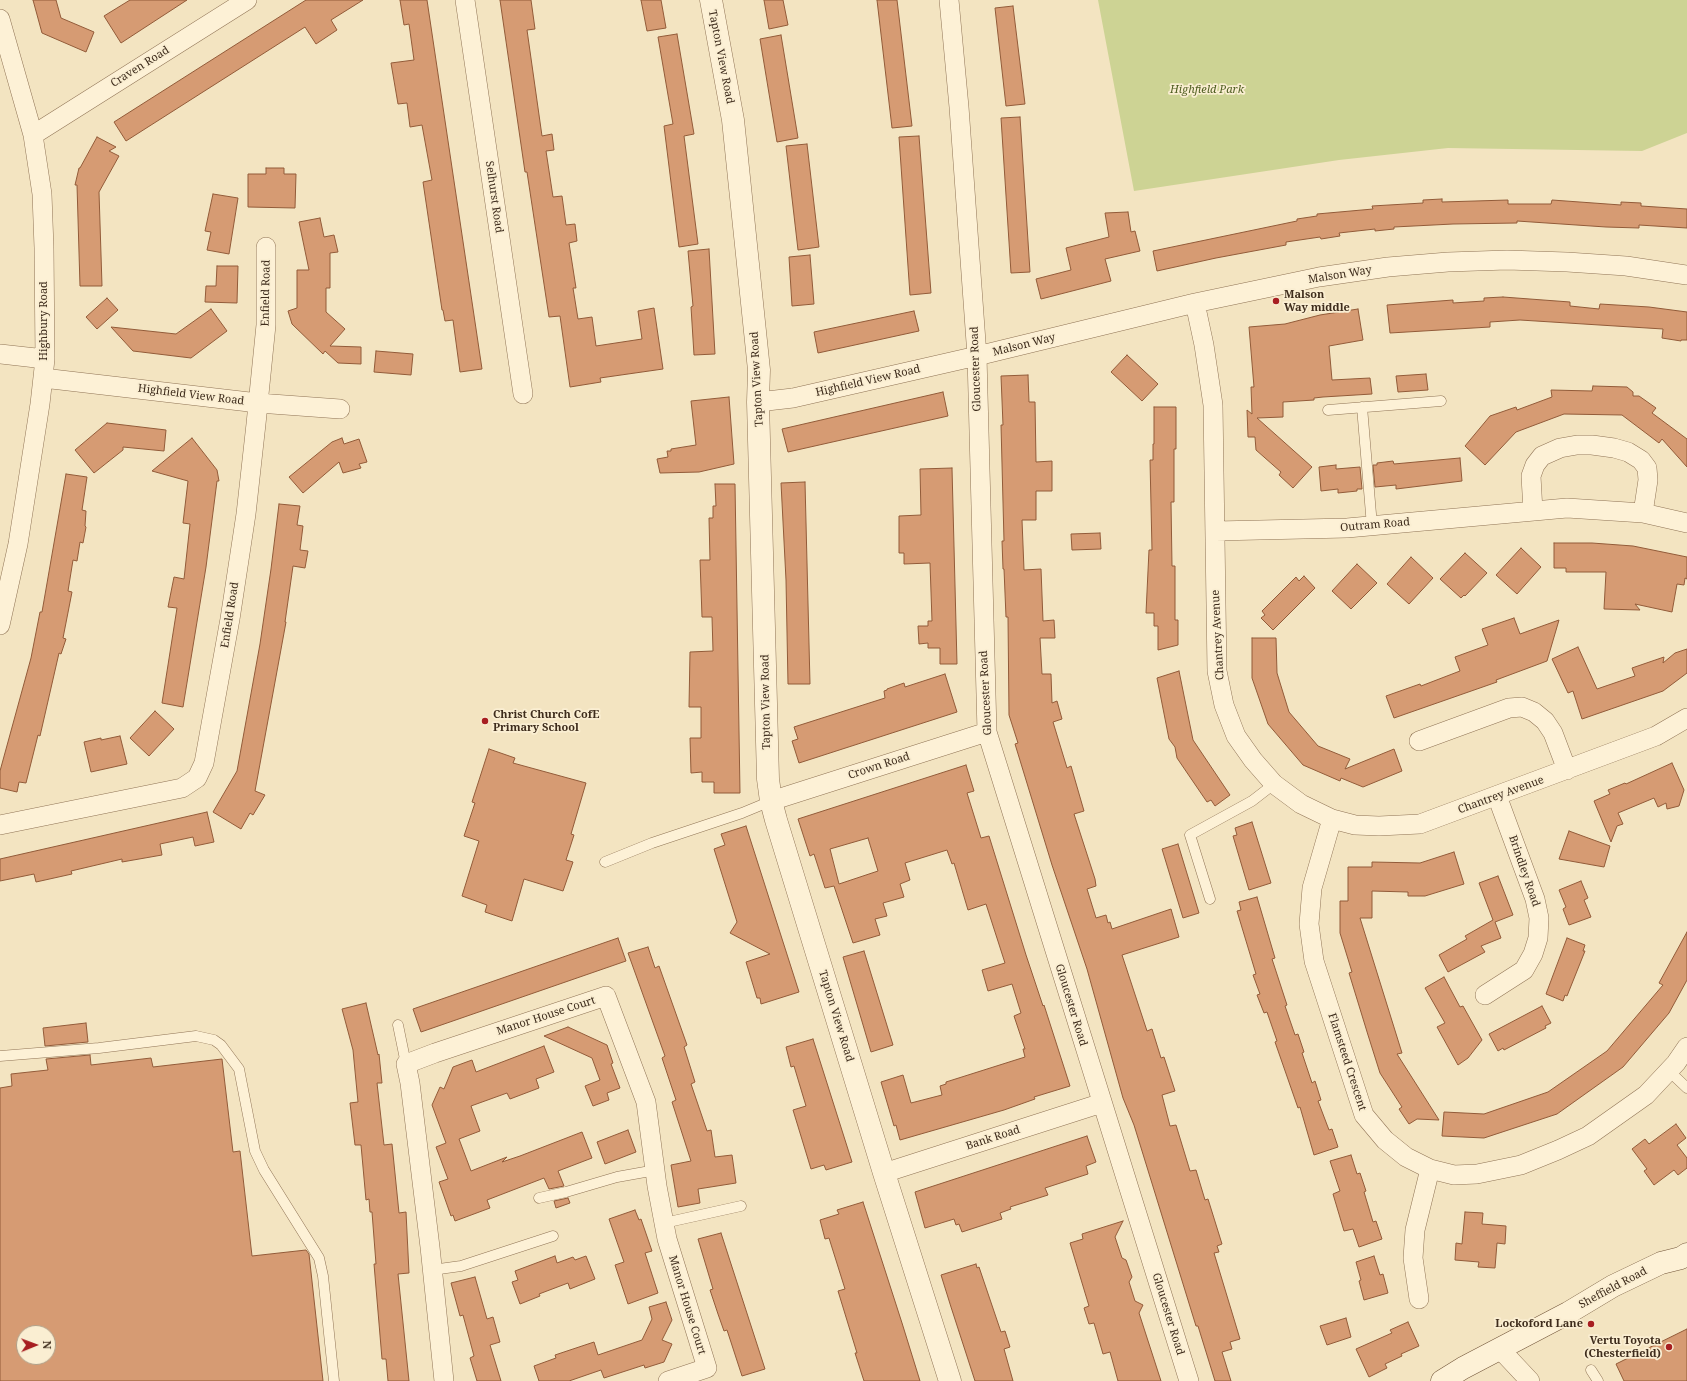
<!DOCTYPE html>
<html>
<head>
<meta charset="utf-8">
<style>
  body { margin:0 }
  #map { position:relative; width:1687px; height:1381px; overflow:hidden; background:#f3e4c1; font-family:"Noto Serif",serif }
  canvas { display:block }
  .north { position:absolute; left:16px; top:1325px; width:40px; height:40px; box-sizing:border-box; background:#faeed2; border:1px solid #afa089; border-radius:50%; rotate:89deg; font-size:11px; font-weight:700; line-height:16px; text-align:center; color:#3e2c1c }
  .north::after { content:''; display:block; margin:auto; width:14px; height:18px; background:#a71e21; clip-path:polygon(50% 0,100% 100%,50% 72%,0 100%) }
</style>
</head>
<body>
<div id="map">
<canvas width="1687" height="1381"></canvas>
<div class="north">N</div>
</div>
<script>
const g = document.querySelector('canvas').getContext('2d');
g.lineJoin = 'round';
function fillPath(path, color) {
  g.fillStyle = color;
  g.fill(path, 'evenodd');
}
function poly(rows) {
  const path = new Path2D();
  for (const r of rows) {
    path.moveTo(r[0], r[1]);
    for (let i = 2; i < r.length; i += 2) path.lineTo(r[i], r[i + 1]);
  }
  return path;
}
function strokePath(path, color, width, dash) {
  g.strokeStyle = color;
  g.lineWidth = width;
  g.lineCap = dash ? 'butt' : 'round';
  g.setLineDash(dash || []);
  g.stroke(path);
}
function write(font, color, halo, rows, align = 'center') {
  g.font = font + ' "Noto Serif",serif';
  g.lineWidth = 3.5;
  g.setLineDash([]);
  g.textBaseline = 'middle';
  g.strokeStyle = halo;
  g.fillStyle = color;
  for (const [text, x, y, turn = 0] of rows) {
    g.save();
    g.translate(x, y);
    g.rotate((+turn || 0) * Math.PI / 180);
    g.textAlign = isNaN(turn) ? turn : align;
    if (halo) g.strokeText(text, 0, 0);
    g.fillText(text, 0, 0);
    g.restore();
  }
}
const green = poly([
  [1098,0,1687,0,1687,133,1642,151,1448,148,1339,160,1134,191]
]);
const building = poly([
  [33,0,56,0,61,18,94,32,86,52,42,33,33,0],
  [130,0,187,0,121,43,104,16,130,0],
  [306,0,363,0,331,20,337,30,316,44,305,27,126,141,114,122,306,0],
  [400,0,427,0,482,369,460,372,453,320,445,321,443,310,442,310,423,182,432,180,422,125,410,127,407,103,398,104,391,63,414,60,409,24,404,25,400,0],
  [500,0,531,0,535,29,527,30,542,136,552,134,554,150,546,151,553,197,562,196,566,225,575,224,577,241,569,243,576,288,573,288,578,319,592,317,596,346,642,339,638,311,654,308,663,369,600,378,601,382,570,387,560,316,549,317,527,172,525,172,500,0],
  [641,0,661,0,666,28,647,31,641,0],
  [764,0,783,0,788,25,769,29,764,0],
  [877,0,897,0,912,126,892,128,877,0],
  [1013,6,1025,104,1006,106,995,8,1013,6],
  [677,34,694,134,684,136,698,244,679,247,664,126,673,124,658,37,677,34],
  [781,35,798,138,777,142,760,39,781,35],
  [1020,117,1030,272,1011,273,1001,118,1020,117],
  [919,136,931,293,910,295,899,137,919,136],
  [97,137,116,147,109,151,119,156,99,192,102,286,80,286,77,185,75,185,79,168,80,168,97,137],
  [807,144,819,247,798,250,786,146,807,144],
  [266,168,284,168,284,174,296,174,295,208,248,207,248,174,266,174,266,168],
  [213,194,238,198,229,254,207,250,211,232,205,231,213,194],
  [1442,199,1442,202,1508,200,1508,204,1551,204,1552,200,1621,205,1621,202,1641,203,1641,206,1687,209,1687,228,1639,225,1639,228,1606,227,1517,221,1517,223,1453,224,1394,227,1394,229,1375,231,1375,229,1339,233,1340,236,1321,239,1320,237,1286,242,1286,245,1216,258,1157,271,1153,251,1297,221,1297,219,1317,216,1317,214,1373,209,1372,206,1423,203,1423,200,1442,199],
  [1128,212,1131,232,1135,231,1140,251,1105,259,1111,281,1041,299,1036,279,1071,270,1066,248,1109,237,1105,213,1128,212],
  [320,218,324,237,334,235,338,252,330,253,330,288,326,288,326,312,345,329,330,346,361,347,361,364,338,363,325,351,323,354,292,324,288,311,297,308,297,270,309,270,299,222,320,218],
  [709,249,715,354,694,355,691,307,693,306,688,251,709,249],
  [810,255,814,304,792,306,789,257,810,255],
  [217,266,238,266,237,303,205,302,206,286,216,286,217,266],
  [1503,297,1570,302,1570,306,1599,309,1600,304,1649,307,1687,312,1687,340,1681,340,1681,341,1662,338,1663,329,1520,320,1490,322,1490,327,1390,333,1387,305,1453,300,1453,303,1484,301,1484,298,1503,297],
  [107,298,118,310,97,329,86,317,107,298],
  [211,309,227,331,191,358,133,351,111,327,176,334,211,309],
  [1358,309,1363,340,1329,346,1332,380,1370,378,1372,394,1323,397,1314,398,1314,400,1283,402,1283,417,1257,418,1312,467,1293,488,1279,475,1281,472,1256,450,1255,437,1248,437,1247,410,1252,414,1251,387,1254,387,1249,327,1285,324,1320,315,1358,309],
  [914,311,919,331,818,353,814,332,914,311],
  [376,351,413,354,411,375,374,372,376,351],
  [1127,355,1158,384,1142,401,1111,372,1127,355],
  [1426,374,1428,390,1398,392,1396,376,1426,374],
  [1028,375,1029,402,1035,402,1036,462,1052,461,1052,491,1036,491,1036,520,1022,520,1024,570,1041,569,1043,621,1054,620,1055,638,1040,638,1042,674,1051,674,1052,703,1057,701,1062,719,1053,722,1067,768,1071,766,1084,811,1074,814,1095,879,1096,886,1087,889,1096,918,1106,915,1108,923,1110,922,1112,929,1171,909,1179,937,1122,955,1147,1031,1152,1029,1161,1058,1164,1057,1175,1091,1162,1095,1170,1126,1176,1125,1190,1171,1196,1170,1205,1200,1208,1199,1222,1244,1217,1246,1219,1252,1214,1253,1240,1339,1230,1342,1232,1349,1222,1352,1231,1381,1215,1381,1198,1326,1196,1326,1134,1125,1123,1098,1087,969,1052,865,1015,744,1018,743,1009,715,1008,617,1006,617,1004,569,1003,569,1002,541,1004,541,1001,425,1003,425,1001,376,1028,375],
  [1593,386,1627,387,1633,392,1633,396,1639,396,1656,408,1652,413,1687,439,1687,467,1662,439,1659,443,1622,415,1564,414,1516,432,1485,465,1465,446,1490,416,1516,407,1517,410,1552,397,1551,390,1592,391,1593,386],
  [943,392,948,416,788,452,782,429,943,392],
  [729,397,734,464,699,472,660,473,657,459,668,457,667,451,671,451,671,449,696,445,691,401,729,397],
  [1154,407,1176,407,1176,449,1174,449,1174,502,1171,502,1172,566,1175,566,1175,620,1178,620,1178,645,1158,650,1158,626,1154,626,1154,613,1146,613,1149,550,1152,550,1150,460,1153,460,1153,444,1154,444,1154,407],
  [107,423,166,430,164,451,123,447,123,450,94,473,75,450,107,423],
  [192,438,217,470,219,481,217,481,206,567,183,707,162,703,177,608,168,607,174,577,184,579,190,524,183,523,188,481,152,471,192,438],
  [342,438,344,444,359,439,367,462,359,464,361,468,343,473,339,462,303,493,289,477,332,442,342,438],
  [1460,458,1462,481,1396,489,1396,485,1375,487,1373,465,1377,465,1377,463,1393,461,1394,464,1460,458],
  [1336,465,1336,469,1360,467,1362,489,1357,489,1357,491,1338,493,1338,489,1321,491,1319,467,1336,465],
  [952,468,957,664,940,664,940,648,928,648,928,643,919,644,918,626,928,626,928,621,932,621,930,563,904,564,904,553,899,553,899,516,921,515,920,469,952,468],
  [66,474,87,477,82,510,86,511,85,526,86,527,83,543,80,542,77,561,73,560,68,591,72,592,63,638,66,639,61,654,59,653,40,736,38,735,26,783,19,782,17,792,0,788,0,771,31,658,40,612,42,612,66,474],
  [805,482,810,684,788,684,786,580,781,483,805,482],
  [715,484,735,484,740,793,714,793,714,782,702,782,702,772,691,773,690,738,701,738,701,707,689,707,690,652,713,651,712,617,702,617,700,560,710,560,709,518,713,518,713,506,716,506,715,484],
  [279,504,300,506,297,525,303,526,300,550,308,551,305,568,293,566,285,622,286,622,255,791,265,795,253,815,250,813,241,829,213,812,237,771,260,644,271,569,279,504],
  [1100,533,1101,549,1072,550,1071,534,1100,533],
  [1554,543,1592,543,1633,546,1687,557,1687,579,1685,578,1684,585,1677,584,1672,612,1635,604,1640,610,1604,609,1606,572,1566,572,1566,568,1554,568,1554,543],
  [1521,548,1541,567,1517,594,1496,575,1521,548],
  [1465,553,1487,573,1465,596,1464,595,1461,598,1440,579,1465,553],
  [1411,557,1433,578,1409,604,1387,584,1411,557],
  [1357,564,1377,583,1351,609,1332,591,1357,564],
  [1304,576,1315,588,1273,630,1261,618,1265,615,1262,611,1296,577,1299,581,1304,576],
  [1514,618,1520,634,1559,620,1547,661,1496,680,1497,682,1394,718,1386,696,1420,684,1421,686,1460,671,1455,657,1488,645,1482,629,1514,618],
  [1252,638,1276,638,1277,673,1289,712,1318,746,1350,759,1345,769,1394,749,1402,771,1363,787,1341,778,1340,781,1303,765,1268,724,1252,678,1252,638],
  [1578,647,1597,689,1635,676,1632,668,1664,657,1663,663,1675,653,1687,649,1687,673,1663,691,1582,719,1573,691,1568,693,1552,659,1578,647],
  [1179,671,1193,740,1230,795,1215,806,1211,800,1207,802,1177,758,1175,747,1169,739,1157,678,1179,671],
  [945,674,957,712,799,763,792,741,798,739,794,727,885,698,884,691,887,690,887,689,904,683,905,687,945,674],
  [155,711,174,729,149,756,130,738,155,711],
  [120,736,127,764,91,772,84,742,101,738,101,740,120,736],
  [489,749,515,758,513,763,586,783,571,834,574,835,566,860,573,862,563,891,524,879,512,921,485,912,487,905,462,896,479,841,464,836,475,803,472,802,489,749],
  [1672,763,1684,790,1679,806,1667,809,1666,803,1658,807,1654,798,1618,813,1623,824,1617,826,1611,842,1594,801,1610,794,1608,790,1625,783,1626,784,1672,763],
  [966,765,974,791,967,793,981,838,989,836,1026,955,1043,1006,1044,1005,1070,1086,1034,1097,1035,1099,1004,1110,900,1140,896,1125,894,1126,881,1082,903,1075,911,1103,942,1095,940,1086,946,1084,946,1082,1025,1057,1023,1049,1025,1049,1014,1016,1021,1013,1012,984,988,991,982,970,1005,963,986,904,968,910,954,863,952,864,947,850,905,863,910,880,900,884,904,897,883,903,887,916,875,919,880,935,853,943,834,886,825,888,814,854,810,856,798,819,966,765],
  [868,838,878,871,839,884,830,849,868,838],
  [207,812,214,842,195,846,193,837,160,844,162,855,122,862,122,859,71,871,72,874,36,882,34,874,0,881,0,859,207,812],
  [1252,822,1271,883,1249,890,1233,836,1237,835,1235,828,1252,822],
  [746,826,799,992,761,1004,760,998,757,998,746,962,770,954,730,933,737,922,714,849,725,845,721,834,746,826],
  [1569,831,1610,846,1604,867,1559,859,1569,831],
  [1178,844,1199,913,1183,918,1162,849,1178,844],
  [1454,852,1464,884,1425,896,1408,896,1408,892,1372,891,1372,918,1360,918,1402,1053,1397,1054,1439,1120,1417,1119,1409,1124,1399,1109,1402,1107,1380,1073,1368,1035,1349,973,1352,972,1340,933,1340,901,1348,901,1348,867,1372,867,1372,862,1420,863,1454,852],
  [1498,876,1513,915,1495,922,1501,938,1481,946,1485,952,1448,972,1439,955,1467,939,1465,936,1493,920,1479,883,1498,876],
  [1581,881,1588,898,1584,900,1591,917,1569,925,1563,909,1566,907,1559,890,1581,881],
  [1257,897,1275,958,1272,959,1287,1005,1285,1006,1295,1035,1298,1034,1304,1052,1302,1053,1312,1083,1315,1081,1321,1100,1318,1101,1329,1130,1332,1129,1338,1147,1314,1155,1300,1107,1298,1108,1275,1042,1277,1041,1267,1012,1264,1013,1257,995,1260,994,1253,975,1256,974,1237,911,1241,910,1239,902,1257,897],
  [1687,932,1687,980,1669,1013,1623,1067,1557,1114,1484,1138,1442,1136,1444,1112,1484,1114,1548,1092,1607,1051,1663,985,1659,983,1687,932],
  [618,938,626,961,421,1032,413,1009,618,938],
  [1567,938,1585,945,1583,951,1585,951,1567,996,1565,995,1563,1001,1546,994,1567,938],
  [648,947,655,968,659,966,687,1045,684,1047,695,1082,691,1084,707,1131,711,1130,715,1157,732,1155,736,1183,698,1189,700,1203,678,1207,671,1165,691,1161,672,1102,676,1100,662,1058,665,1056,628,953,648,947],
  [864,951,893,1045,871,1052,843,957,864,951],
  [1444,977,1460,1007,1463,1006,1482,1040,1468,1058,1458,1065,1437,1027,1445,1023,1425,988,1444,977],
  [366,1003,378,1055,379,1054,382,1083,377,1083,384,1145,392,1144,399,1213,406,1212,409,1273,398,1274,409,1381,388,1381,386,1359,382,1359,374,1264,376,1264,372,1212,370,1212,369,1199,366,1200,361,1145,355,1145,350,1103,358,1102,355,1071,353,1050,342,1009,366,1003],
  [1542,1006,1551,1023,1545,1026,1546,1028,1504,1050,1503,1048,1498,1051,1489,1034,1542,1006],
  [86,1023,88,1042,45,1046,43,1028,86,1023],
  [568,1027,607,1045,613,1063,611,1064,620,1088,607,1093,609,1100,593,1106,585,1086,600,1080,592,1058,544,1036,568,1027],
  [813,1039,852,1162,826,1170,824,1165,811,1169,793,1110,806,1106,794,1066,791,1067,786,1047,813,1039],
  [544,1046,554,1072,536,1079,539,1088,510,1099,507,1093,471,1106,480,1131,459,1139,471,1171,507,1157,502,1162,520,1156,582,1132,592,1158,558,1171,564,1186,549,1189,544,1178,487,1200,490,1208,455,1221,453,1215,451,1216,439,1182,448,1179,436,1147,446,1143,432,1105,440,1087,444,1089,453,1067,472,1060,476,1072,544,1046],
  [90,1055,91,1065,151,1058,153,1067,222,1059,233,1152,240,1151,252,1256,306,1250,309,1254,323,1381,0,1381,0,1088,12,1086,11,1074,48,1070,46,1059,90,1055],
  [24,1333,48,1333,48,1357,24,1357,24,1333],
  [1676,1124,1686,1138,1677,1145,1687,1158,1687,1168,1678,1175,1674,1170,1654,1185,1644,1171,1647,1169,1632,1149,1645,1139,1649,1144,1676,1124],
  [628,1130,636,1152,605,1164,597,1142,628,1130],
  [1087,1136,1096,1162,1086,1166,1088,1174,1045,1188,1048,1195,1010,1207,1011,1209,1000,1213,1002,1219,962,1232,959,1224,956,1225,954,1219,925,1228,915,1192,1087,1136],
  [1351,1155,1357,1174,1360,1173,1366,1191,1364,1192,1373,1222,1376,1221,1382,1239,1359,1247,1353,1229,1344,1231,1333,1194,1340,1191,1330,1161,1351,1155],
  [568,1198,570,1203,556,1208,554,1201,568,1198],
  [863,1202,902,1323,920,1381,864,1381,855,1353,857,1353,838,1291,845,1289,829,1238,825,1239,820,1220,839,1214,837,1210,863,1202],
  [635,1210,639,1220,641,1219,652,1251,645,1253,658,1293,628,1304,615,1265,624,1262,609,1219,635,1210],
  [1465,1212,1483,1213,1482,1224,1506,1226,1505,1244,1497,1243,1495,1268,1478,1267,1479,1262,1455,1260,1456,1243,1462,1244,1465,1212],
  [1123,1221,1115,1237,1122,1258,1126,1260,1132,1277,1129,1282,1135,1301,1143,1305,1139,1313,1161,1381,1118,1381,1110,1352,1103,1354,1094,1323,1089,1324,1084,1308,1089,1306,1070,1243,1083,1239,1082,1234,1123,1221],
  [721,1233,765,1369,742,1376,727,1330,724,1331,718,1314,710,1290,713,1289,698,1239,721,1233],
  [555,1256,557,1263,573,1257,575,1260,586,1256,595,1279,570,1289,568,1283,539,1294,540,1296,520,1304,512,1282,518,1280,515,1271,555,1256],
  [1374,1256,1380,1275,1383,1274,1388,1293,1364,1300,1359,1281,1361,1280,1356,1262,1374,1256],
  [976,1264,977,1268,979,1267,1001,1332,1005,1331,1010,1347,1004,1349,1013,1381,975,1381,951,1307,941,1275,976,1264],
  [475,1277,487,1319,493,1317,500,1342,490,1345,501,1381,477,1381,470,1358,474,1356,463,1315,460,1316,451,1283,475,1277],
  [666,1302,672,1320,662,1340,672,1344,664,1362,645,1368,644,1365,604,1378,601,1370,569,1381,539,1381,534,1366,556,1358,555,1355,594,1342,598,1355,642,1340,652,1319,649,1307,666,1302],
  [1346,1318,1351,1337,1327,1345,1320,1326,1346,1318],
  [1408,1322,1419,1346,1401,1354,1402,1356,1385,1364,1387,1368,1369,1377,1356,1349,1392,1333,1390,1330,1408,1322],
  [1687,1329,1687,1381,1624,1381,1616,1364,1687,1329]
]);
const service = poly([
  [1362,407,1372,526],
  [1328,410,1441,401],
  [605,862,652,843,742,813,771,801],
  [1210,899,1190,835,1252,801,1274,784],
  [398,1025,406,1064],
  [0,1056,99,1048,196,1036,214,1040,221,1045,239,1069,255,1151,264,1170,319,1258,323,1276,334,1381],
  [1669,1071,1687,1088],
  [539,1198,566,1192,617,1177,656,1170],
  [664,1223,741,1206],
  [432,1270,461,1266,553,1236],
  [1591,1370,1598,1381]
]);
const minor = poly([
  [465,0,523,394],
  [949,0,959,107,977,356,987,732,1189,1381],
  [0,19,33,135,42,194,44,248,45,359,40,404,18,544,0,625],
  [33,135,247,0],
  [1195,303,1204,345,1213,405,1217,671,1224,705,1236,736,1253,760,1274,784,1301,804,1332,819,1355,825,1379,826,1420,824,1656,736,1687,718],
  [0,354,45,359],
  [43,378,258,403,340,409],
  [758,402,793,398,977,356,1195,303,1319,277,1388,267,1448,262,1507,260,1567,262,1626,266,1687,275],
  [1533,511,1531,476,1535,465,1542,456,1560,448,1577,445,1592,445,1614,448,1628,452,1641,460,1647,468,1648,480,1643,513],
  [1216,531,1347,528,1567,508,1643,513,1687,523],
  [1419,741,1509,708,1522,707,1534,712,1545,721,1553,733,1567,770],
  [771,801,987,732],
  [1332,819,1312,888,1309,924,1314,961,1364,1115,1385,1140,1406,1157,1430,1169,1454,1175,1477,1174,1521,1165,1558,1150,1588,1136,1646,1095,1676,1063,1687,1047],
  [0,825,182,788,197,778,204,763,230,619,246,514,256,424,266,325,266,247],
  [1485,995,1524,970,1533,954,1538,938,1539,918,1535,899,1497,796],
  [884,1173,1102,1103],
  [1419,1299,1413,1258,1415,1230,1430,1169],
  [1500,1349,1530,1381],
  [444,1381,430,1247,410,1083,406,1064,435,1053,606,996,646,1102,657,1186,667,1239,707,1368,668,1381]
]);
const tertiary = poly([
  [711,0,733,120,759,370,758,402,768,779,771,801,776,820,884,1173,950,1381]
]);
const secondary = poly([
  [1442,1381,1463,1368,1568,1313,1613,1286,1661,1263,1681,1258,1687,1254]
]);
const markers = [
  [1276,301,4,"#a71e21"],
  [485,721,4,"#a71e21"],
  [1591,1324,4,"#a71e21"],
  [1669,1347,4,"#a71e21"]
];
const streetNames = [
  ["Tapton View Road",721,57,79],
  ["Craven Road",140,67,-32],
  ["Selhurst Road",494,197,82],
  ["Malson Way",1340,275,-9],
  ["Enfield Road",266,293,-89],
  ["Highbury Road",44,321,-90],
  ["Malson Way",1024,345,-14],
  ["Gloucester Road",976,369,-92],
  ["Tapton View Road",757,379,-93],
  ["Highfield View Road",868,381,-13],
  ["Highfield View Road",191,395,7],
  ["Outram Road",1375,525,-5],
  ["Enfield Road",230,615,-81],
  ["Chantrey Avenue",1218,635,-93],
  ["Gloucester Road",986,693,-93],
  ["Tapton View Road",766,702,-91],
  ["Crown Road",879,766,-18],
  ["Chantrey Avenue",1501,795,-20],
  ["Brindley Road",1524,871,71],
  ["Gloucester Road",1071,1005,73],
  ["Manor House Court",546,1016,-18],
  ["Tapton View Road",836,1016,73],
  ["Flamsteed Crescent",1347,1062,72],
  ["Bank Road",993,1138,-18],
  ["Sheffield Road",1613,1288,-28],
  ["Manor House Court",687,1305,73],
  ["Gloucester Road",1168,1314,73]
];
const parkNames = [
  ["Highfield Park",1207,90]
];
const poiNames = [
  ["Malson",1284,295],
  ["Way middle",1284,308],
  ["Christ Church CofE",493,715],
  ["Primary School",493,728],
  ["Lockoford Lane",1583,1324,"right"],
  ["Vertu Toyota",1661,1341,"right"],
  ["(Chesterfield)",1661,1354,"right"]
];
fillPath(green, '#cdd394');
fillPath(building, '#d69b73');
strokePath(building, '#925b39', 1);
strokePath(service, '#907456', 11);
strokePath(minor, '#907456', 20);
strokePath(tertiary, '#907456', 23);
strokePath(secondary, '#725539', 23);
strokePath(service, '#fdf1d6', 10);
strokePath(minor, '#fdf1d6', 19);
strokePath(tertiary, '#fdf1d6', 22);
strokePath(secondary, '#fdf1d6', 22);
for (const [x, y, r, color] of markers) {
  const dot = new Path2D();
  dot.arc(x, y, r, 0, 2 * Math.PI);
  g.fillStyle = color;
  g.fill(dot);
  strokePath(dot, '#faeed2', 1.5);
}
write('11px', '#3e2c1c', '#faeed2', streetNames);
write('italic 11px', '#4e5d20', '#faeed2', parkNames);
write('bold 11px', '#3e2c1c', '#faeed2', poiNames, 'left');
</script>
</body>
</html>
